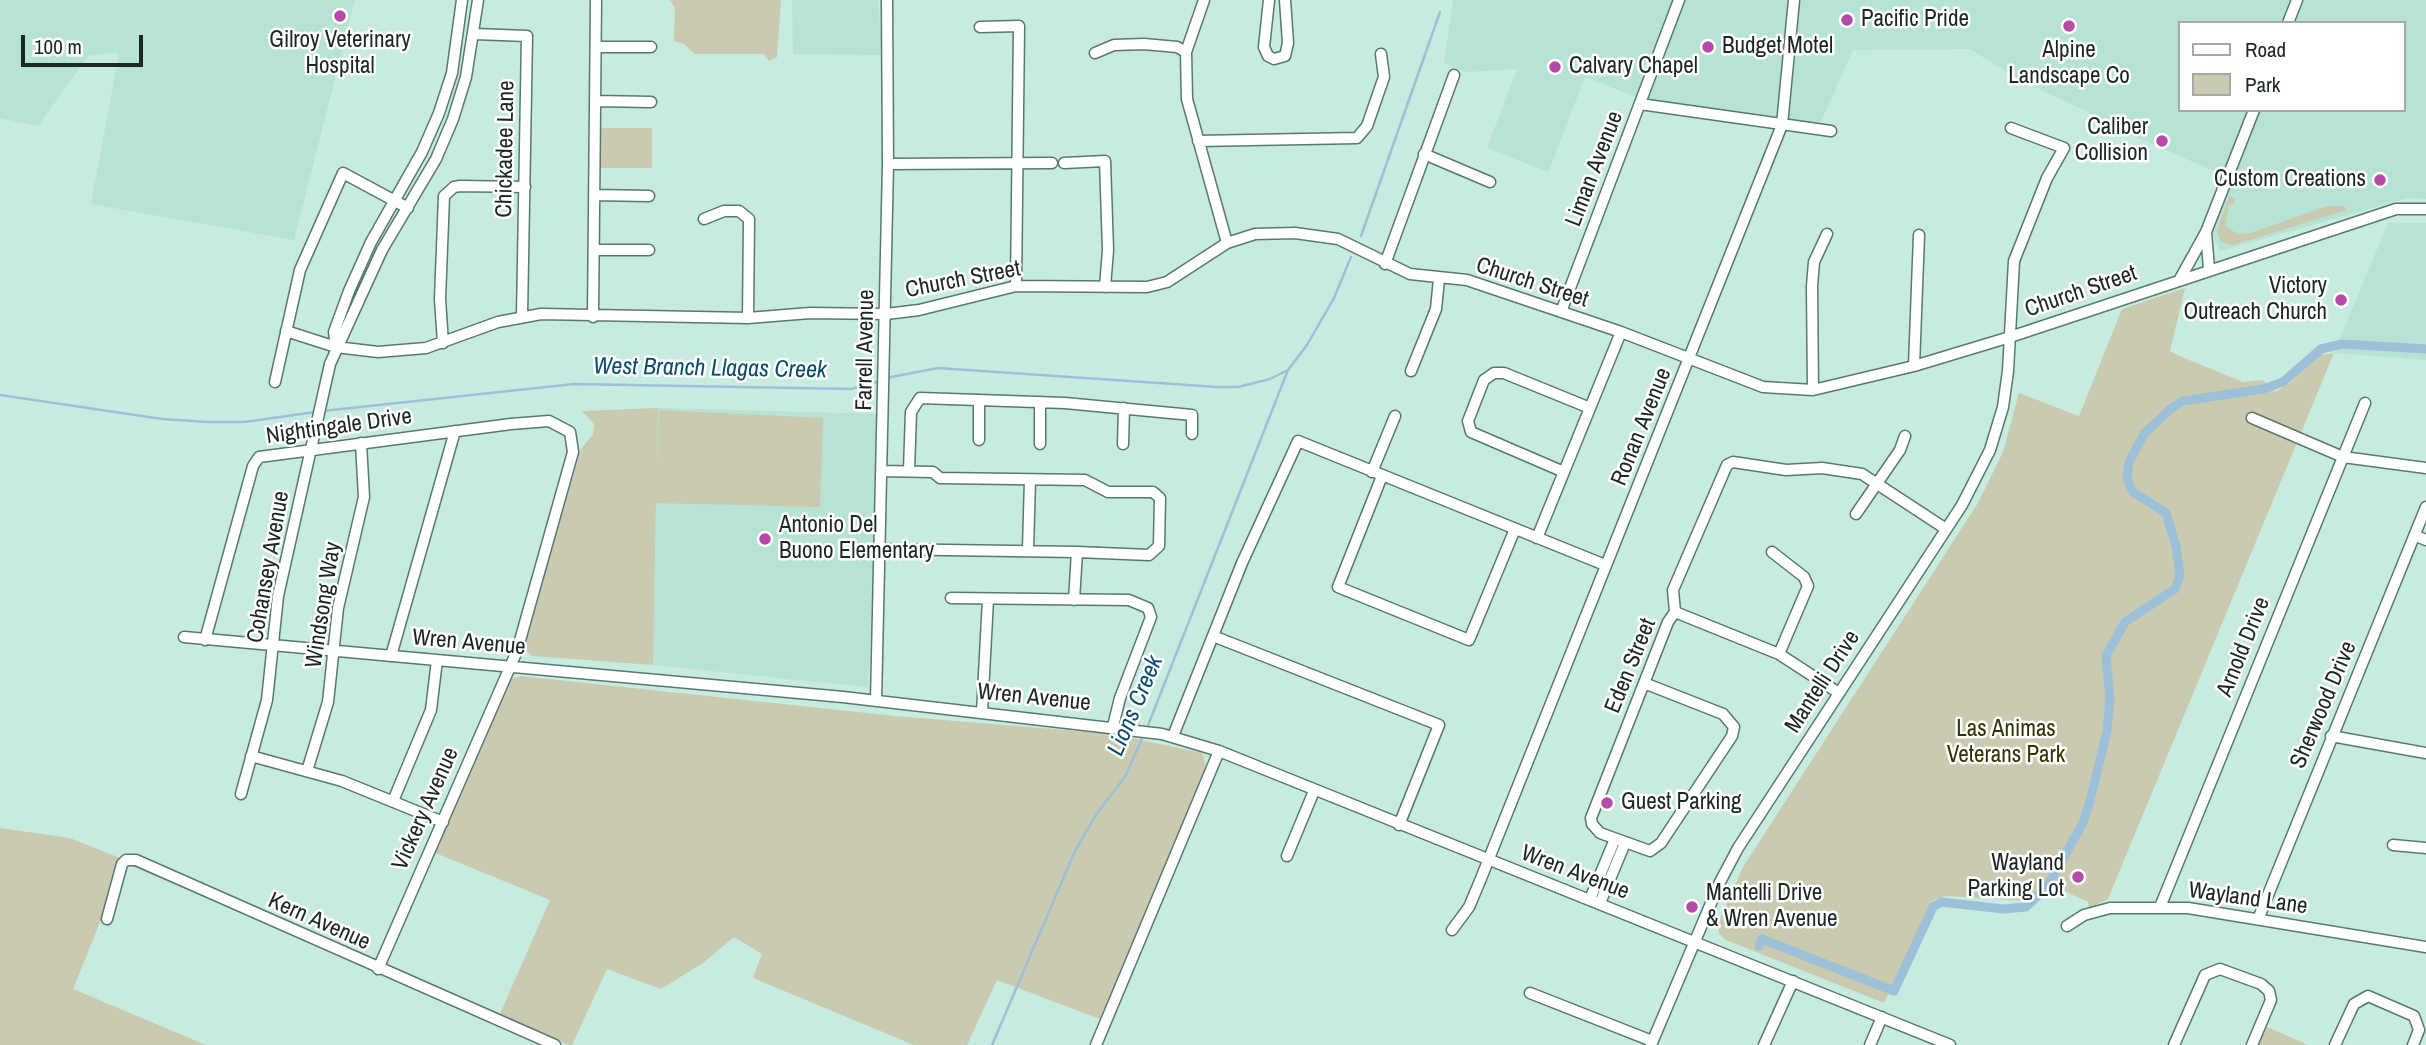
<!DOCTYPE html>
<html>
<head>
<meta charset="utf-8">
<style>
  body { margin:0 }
  #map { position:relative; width:2426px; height:1045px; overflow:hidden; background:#c7ebdf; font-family:"Archivo Narrow",sans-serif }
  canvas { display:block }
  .legend { position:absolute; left:2178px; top:21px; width:228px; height:91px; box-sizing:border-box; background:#fff; border:2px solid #a3a9a7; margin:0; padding:9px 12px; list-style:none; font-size:21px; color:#1a2723 }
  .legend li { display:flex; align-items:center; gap:14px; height:35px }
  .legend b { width:35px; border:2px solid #a3a9a7 }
  .scale { position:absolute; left:21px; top:35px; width:122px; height:32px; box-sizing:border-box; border:4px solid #1a2723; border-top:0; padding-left:9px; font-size:21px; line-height:24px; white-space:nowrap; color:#1a2723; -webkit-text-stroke:5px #fff; paint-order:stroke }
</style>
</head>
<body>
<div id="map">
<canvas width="2426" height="1045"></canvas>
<ul class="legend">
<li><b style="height:9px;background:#fff"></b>Road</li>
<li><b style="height:19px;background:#c9caaf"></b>Park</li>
</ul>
<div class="scale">100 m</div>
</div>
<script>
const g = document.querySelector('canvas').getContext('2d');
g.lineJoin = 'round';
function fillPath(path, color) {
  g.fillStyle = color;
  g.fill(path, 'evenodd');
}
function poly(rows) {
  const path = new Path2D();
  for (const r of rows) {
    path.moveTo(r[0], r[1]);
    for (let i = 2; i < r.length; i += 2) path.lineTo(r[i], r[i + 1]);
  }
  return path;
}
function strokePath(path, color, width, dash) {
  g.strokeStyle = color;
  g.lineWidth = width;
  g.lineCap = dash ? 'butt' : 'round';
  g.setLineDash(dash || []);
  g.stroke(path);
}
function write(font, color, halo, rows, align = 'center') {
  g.font = font + ' "Archivo Narrow",sans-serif';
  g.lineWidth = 5;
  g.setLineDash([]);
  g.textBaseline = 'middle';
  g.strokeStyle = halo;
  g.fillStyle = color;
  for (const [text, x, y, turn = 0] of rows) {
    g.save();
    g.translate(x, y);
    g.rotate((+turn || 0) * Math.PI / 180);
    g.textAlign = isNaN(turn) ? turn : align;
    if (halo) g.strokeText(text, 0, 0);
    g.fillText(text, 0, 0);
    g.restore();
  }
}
const built = poly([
  [0,0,355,0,294,240,91,204,119,53,89,55,38,126,0,118],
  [792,0,878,0,882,55,793,54],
  [1453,0,2426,0,2426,199,2408,198,2220,251,2213,235,2226,195,2221,174,2119,130,2113,124,2018,79,1970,49,1853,50,1819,126,1638,98,1585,77,1548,172,1487,148,1517,69,1466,72,1444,63],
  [2179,23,2403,23,2403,110,2179,110],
  [2388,223,2426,223,2426,360,2334,353],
  [658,408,880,414,868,687,653,665]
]);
const green = poly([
  [670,0,781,0,777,57,769,61,764,54,695,54,684,44,674,41,675,8],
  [601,128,652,128,652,168,600,168],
  [2229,196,2235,199,2235,203,2229,205,2225,226,2238,234,2251,233,2327,206,2343,206,2347,210,2233,245,2221,242,2217,231],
  [2185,288,2170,351,2179,356,2243,382,2263,380,2275,392,2290,383,2320,355,2334,353,2108,899,2089,908,2088,902,2058,888,2028,901,1947,896,1933,900,1884,1003,1726,940,1719,934,1718,924,1743,867,1978,503,2003,452,2019,393,2079,416,2122,309],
  [658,408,657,474,659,410,823,418,820,507,656,503,653,665,532,656,523,648,581,449,593,434,594,424,582,411],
  [520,676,895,716,1113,734,1202,753,1206,766,1183,830,1100,1019,997,980,967,1045,914,1045,753,978,762,954,734,937,703,963,661,989,607,969,572,1045,569,1045,499,1016,550,900,433,852,498,684],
  [0,828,70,838,167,877,378,971,124,863,73,989,206,1045,0,1045],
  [2265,1026,2308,1045,2257,1045]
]);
const stream = poly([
  [1361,236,1440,12],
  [886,378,938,368,1217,387,1238,387,1270,379,1288,370,1307,345,1334,298,1351,257],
  [0,395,162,419,208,422,244,422,316,412],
  [323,411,574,384,851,389,880,381],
  [1147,728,1288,370],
  [992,1045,1075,851,1097,813,1125,777,1144,734]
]);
const canal = poly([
  [2091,797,2107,731,2110,699,2106,656,2125,622,2175,589,2180,576,2176,546,2166,513,2133,492,2127,478,2129,462,2144,434,2169,410,2183,401,2263,389,2283,382,2321,349,2342,344,2426,349],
  [1759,946,1762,939,1894,991,1933,907,1941,902,2003,909,2026,907,2047,887,2083,823,2090,801]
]);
const minor = poly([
  [1204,0,1186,52,1187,99,1227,243],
  [1269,0,1264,47,1268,56,1274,59,1285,56,1288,43,1285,0],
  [2288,23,2297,0],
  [980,27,1019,26,1016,286],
  [475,34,527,36,522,316],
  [596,47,651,47],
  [1095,53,1114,45,1144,44,1177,47,1186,52],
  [595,101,651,102],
  [1640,104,1831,131],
  [1198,141,1357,138,1367,126,1384,77,1381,54],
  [1424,154,1490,182],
  [1064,163,1105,161,1108,250,1105,287],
  [888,164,1052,163],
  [594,195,649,196],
  [704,219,724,211,739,211,749,219,748,318],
  [594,250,649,250],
  [1385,264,1454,75],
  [2209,269,2206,232,2254,110],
  [2180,279,2206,232],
  [1561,312,1679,0],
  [593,317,596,0],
  [286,331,336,347,378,352,426,348,498,322,541,314,748,318,810,313,886,314,919,310,1016,286,1147,287,1167,282,1227,243,1255,234,1295,233,1338,239,1410,274,1467,280,1621,332,1763,387,1813,390,1914,366,2010,337,2396,209,2426,209],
  [443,343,440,299,444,196,454,187,460,186,525,187],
  [336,347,334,332,349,291,371,242,422,152,439,113,452,73,462,0],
  [1914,366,1919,235],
  [1411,371,1436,309,1439,279],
  [275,382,300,270,343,173,408,208],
  [1813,390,1812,286,1814,262,1827,234],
  [1040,402,1040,444],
  [2252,418,2343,457,2426,468],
  [979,440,979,400],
  [1123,444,1124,408],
  [909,470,911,412,920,398,1065,403,1192,415,1192,434],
  [882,471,933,472,940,478,1085,480,1108,492,1153,492,1160,498,1159,546,1149,555,1077,552],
  [1372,472,1395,416],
  [1564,472,1471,432,1468,421,1484,380,1494,373,1504,373,1590,408],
  [1382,476,1338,587,1469,640,1515,529],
  [1856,514,1900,450,1905,436],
  [2416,536,2426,540],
  [1537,538,1621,332],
  [881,549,1077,552,1074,600],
  [1028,549,1030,480],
  [1772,552,1804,577,1808,586,1779,654],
  [951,598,1129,600,1148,608,1151,617,1120,698,1113,726],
  [1675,612,1779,654,1839,693],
  [1213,636,1439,725,1399,825],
  [184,637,843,697,1162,734,1219,751,1950,1045],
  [205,640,253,466,259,457,511,424,549,421,570,432,573,452,517,651,378,969],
  [391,656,455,431],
  [1644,683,1723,714,1734,727,1732,736,1661,843,1650,851,1600,833,1592,824,1591,818,1668,622,1675,612,1673,590,1727,465,1733,462,1786,470,1822,468,1862,474,1946,529],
  [876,701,888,164,887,0],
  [982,712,988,599],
  [1173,736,1242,563,1298,441,1605,565],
  [2331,736,2426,753],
  [251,756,342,781,443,822],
  [307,771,328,702,338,608,364,497,361,443],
  [241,794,267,700,278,596,330,364,382,250,436,159,453,119,466,77,478,0],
  [393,801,431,710,437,660],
  [2393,845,2426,848],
  [1287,856,1314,791],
  [1590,899,1615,839],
  [1600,903,1625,843],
  [2160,907,2365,403],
  [2259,917,2426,507],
  [107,919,122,864,126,860,136,860,555,1045],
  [2067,926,2084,915,2110,908,2188,908,2426,947],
  [1452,930,1469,907,1480,881,1782,125,1794,0],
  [1530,993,1652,1041],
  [1096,1045,1219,751],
  [1651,1045,1720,882,1738,848,1962,505,1990,450,2003,407,2008,371,2014,261,2047,178,2064,148,2011,128],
  [1764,1045,1793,981],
  [1870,1045,1882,1017],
  [2174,1045,2205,975,2220,969,2261,984,2269,991,2271,1000,2252,1045],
  [2335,1045,2354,1004,2368,996,2414,1016,2419,1030,2413,1045]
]);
const markers = [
  [340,16,7,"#b64aa9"],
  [1847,20,7,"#b64aa9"],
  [2069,26,7,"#b64aa9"],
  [1708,47,7,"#b64aa9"],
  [1555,67,7,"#b64aa9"],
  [2162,141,7,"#b64aa9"],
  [2380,180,7,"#b64aa9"],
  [2341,300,7,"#b64aa9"],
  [765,539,7,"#b64aa9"],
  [1607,803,7,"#b64aa9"],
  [2078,877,7,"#b64aa9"],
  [1692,907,7,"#b64aa9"]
];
const poiNames = [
  ["Pacific Pride",1861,20],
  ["Gilroy Veterinary",340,41,"center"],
  ["Hospital",340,67,"center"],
  ["Budget Motel",1722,47],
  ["Alpine",2069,51,"center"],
  ["Landscape Co",2069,77,"center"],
  ["Calvary Chapel",1569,67],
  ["Caliber",2148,128,"right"],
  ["Collision",2148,154,"right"],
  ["Custom Creations",2366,180,"right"],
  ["Victory",2327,287,"right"],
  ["Outreach Church",2327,313,"right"],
  ["Antonio Del",779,526],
  ["Buono Elementary",779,552],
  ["Guest Parking",1621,803],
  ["Wayland",2064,864,"right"],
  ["Parking Lot",2064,890,"right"],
  ["Mantelli Drive",1706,894],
  ["& Wren Avenue",1706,920]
];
const streetNames = [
  ["Chickadee Lane",506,149,-89],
  ["Liman Avenue",1595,169,-69],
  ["Church Street",963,280,-11],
  ["Church Street",1532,283,18],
  ["Church Street",2081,292,-19],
  ["Farrell Avenue",866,350,-89],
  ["Nightingale Drive",339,427,-8],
  ["Ronan Avenue",1642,427,-68],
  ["Cohansey Avenue",269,567,-80],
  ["Windsong Way",324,605,-81],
  ["Wren Avenue",469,643,5],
  ["Arnold Drive",2244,647,-68],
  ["Eden Street",1631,666,-68],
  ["Mantelli Drive",1823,682,-57],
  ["Wren Avenue",1034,698,6],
  ["Sherwood Drive",2324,705,-67],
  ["Vickery Avenue",426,809,-66],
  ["Wren Avenue",1575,873,21],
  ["Wayland Lane",2248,899,8],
  ["Kern Avenue",319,922,24]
];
const parkNames = [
  ["Las Animas",2006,730],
  ["Veterans Park",2006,756]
];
const waterNames = [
  ["West Branch Llagas Creek",710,369,1],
  ["Lions Creek",1136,706,-67]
];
fillPath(built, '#b6e3d3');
fillPath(green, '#c9caaf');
strokePath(stream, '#9cc0d8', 2.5);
strokePath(canal, '#9cc0d8', 9);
strokePath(minor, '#58796f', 13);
strokePath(minor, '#fff', 10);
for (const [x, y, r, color] of markers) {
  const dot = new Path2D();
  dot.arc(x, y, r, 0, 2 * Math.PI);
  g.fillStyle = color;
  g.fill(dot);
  strokePath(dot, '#fff', 2.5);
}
write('23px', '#1a2723', '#fff', poiNames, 'left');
write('23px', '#1a2723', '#fff', streetNames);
write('23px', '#333202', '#fff', parkNames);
write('italic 24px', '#0a4d6d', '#fff', waterNames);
</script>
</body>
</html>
